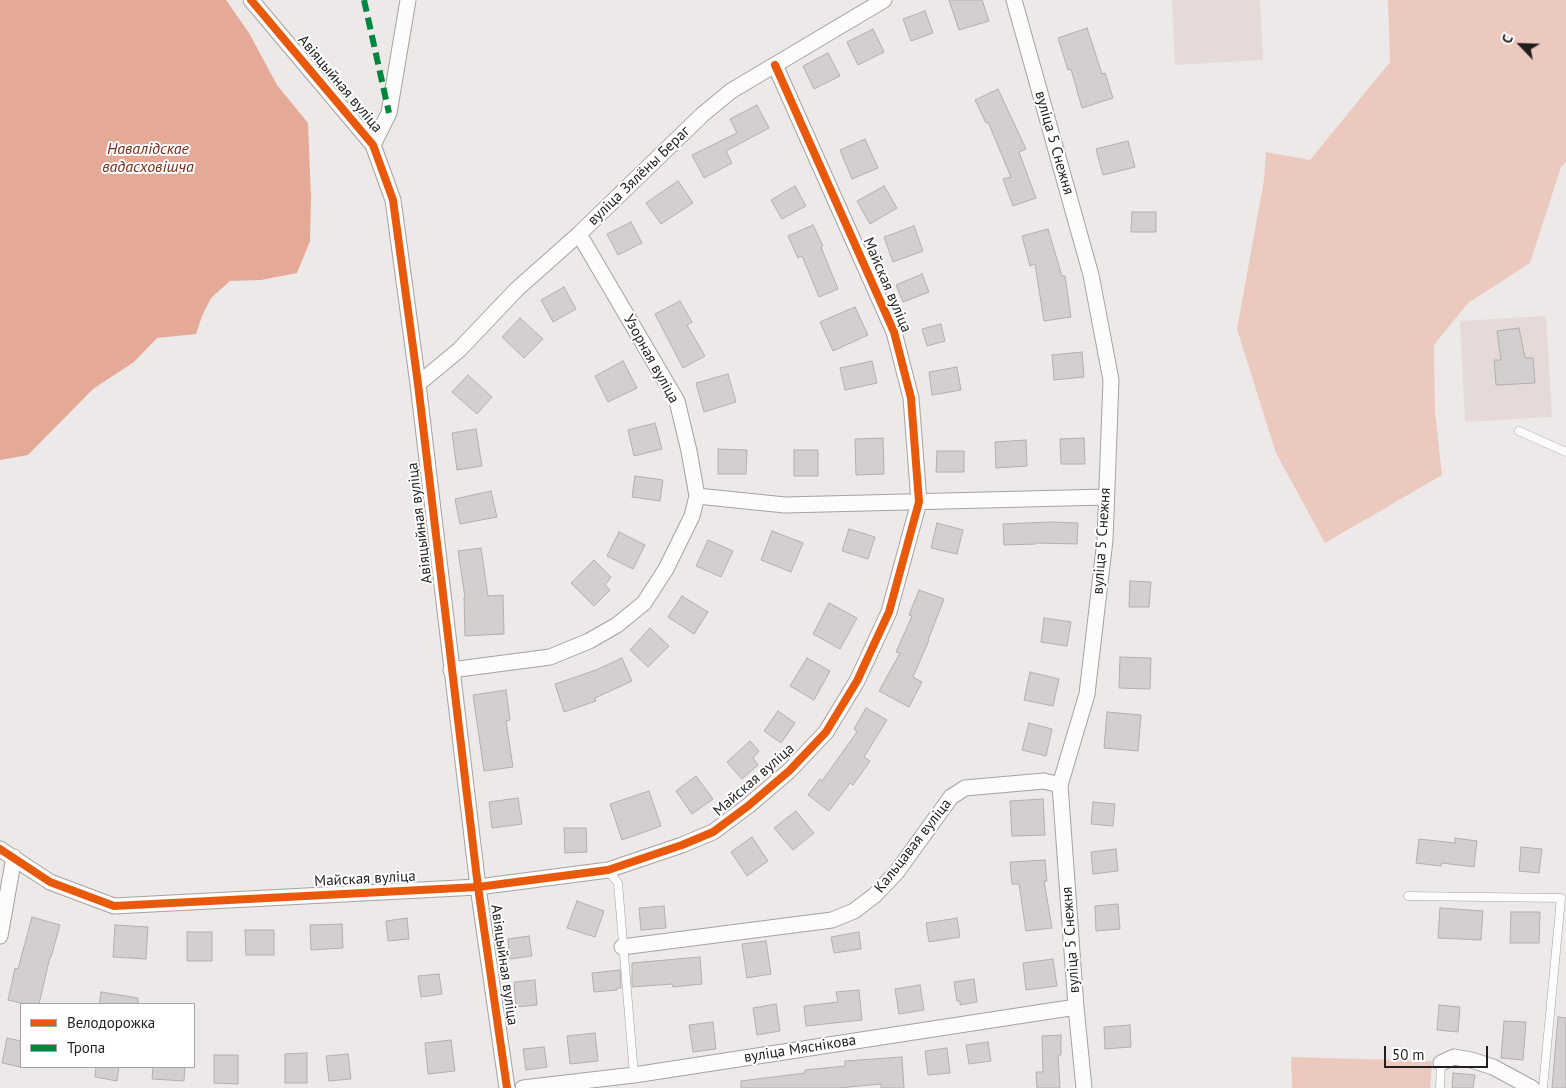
<!DOCTYPE html>
<html>
<head>
<meta charset="utf-8">
<style>
  body { margin:0 }
  #map { position:relative; width:1566px; height:1088px; overflow:hidden; background:#ede9e8; font-family:"PT Sans",sans-serif }
  canvas { display:block }
  .legend { position:absolute; left:20px; top:1003px; width:175px; height:65px; box-sizing:border-box; background:#fff; border:1px solid #a6a5a5; margin:0; padding:6px 9px; list-style:none; font-size:15px; color:#211f1e }
  .legend li { display:flex; align-items:center; gap:10px; height:25px }
  .legend b { width:25px; border:1px solid #a6a5a5 }
  .north { position:absolute; left:1496px; top:20px; width:50px; height:50px; -webkit-text-stroke:4px #fff; paint-order:stroke; rotate:294deg; font-size:14px; font-weight:700; line-height:20px; text-align:center; color:#211f1e }
  .north::after { content:''; display:block; margin:auto; width:18px; height:22px; background:#211f1e; clip-path:polygon(50% 0,100% 100%,50% 72%,0 100%) }
  .scale { position:absolute; left:1384px; top:1046px; width:104px; height:22px; box-sizing:border-box; border:2px solid #211f1e; border-top:0; padding-left:6px; font-size:15px; line-height:18px; white-space:nowrap; color:#211f1e; -webkit-text-stroke:4px #fff; paint-order:stroke }
</style>
</head>
<body>
<div id="map">
<canvas width="1566" height="1088"></canvas>
<ul class="legend">
<li><b style="height:6px;background:#e8590c"></b>Велодорожка</li>
<li><b style="height:6px;background:#00873e"></b>Тропа</li>
</ul>
<div class="north">С</div>
<div class="scale">50 m</div>
</div>
<script>
const g = document.querySelector('canvas').getContext('2d');
g.lineJoin = 'round';
function fillPath(path, color) {
  g.fillStyle = color;
  g.fill(path, 'evenodd');
}
function poly(rows) {
  const path = new Path2D();
  for (const r of rows) {
    path.moveTo(r[0], r[1]);
    for (let i = 2; i < r.length; i += 2) path.lineTo(r[i], r[i + 1]);
  }
  return path;
}
function strokePath(path, color, width, dash) {
  g.strokeStyle = color;
  g.lineWidth = width;
  g.lineCap = dash ? 'butt' : 'round';
  g.setLineDash(dash || []);
  g.stroke(path);
}
function write(font, color, halo, rows, align = 'center') {
  g.font = font + ' "PT Sans",sans-serif';
  g.lineWidth = 4;
  g.setLineDash([]);
  g.textBaseline = 'middle';
  g.strokeStyle = halo;
  g.fillStyle = color;
  for (const [text, x, y, turn = 0] of rows) {
    g.save();
    g.translate(x, y);
    g.rotate((+turn || 0) * Math.PI / 180);
    g.textAlign = isNaN(turn) ? turn : align;
    if (halo) g.strokeText(text, 0, 0);
    g.fillText(text, 0, 0);
    g.restore();
  }
}
const built = poly([
  [1172,0,1260,0,1263,60,1175,65],
  [1546,316,1552,417,1465,422,1460,321]
]);
const green = poly([
  [1388,0,1566,0,1566,162,1561,167,1530,263,1468,303,1434,345,1435,412,1442,475,1325,543,1276,453,1237,329,1264,180,1266,152,1310,160,1390,62],
  [1291,1057,1432,1061,1430,1088,1292,1088]
]);
const water = poly([
  [0,0,226,0,249,33,277,85,308,123,311,198,310,241,297,273,261,280,230,281,211,298,202,316,196,334,157,338,134,362,93,389,28,455,0,460]
]);
const building = poly([
  [949,0,982,0,989,21,959,30,949,0],
  [925,11,933,33,911,41,903,19,925,11],
  [1087,28,1102,74,1105,73,1113,98,1082,108,1071,69,1068,70,1058,38,1087,28],
  [873,29,884,52,858,65,847,42,873,29],
  [828,53,840,76,814,89,803,66,828,53],
  [998,89,1026,149,1019,152,1036,198,1013,206,1003,179,1011,177,988,122,986,123,975,100,998,89],
  [757,105,769,128,726,151,732,163,704,178,692,155,737,133,730,119,757,105],
  [865,139,878,168,852,179,840,150,865,139],
  [1128,141,1135,167,1103,175,1096,149,1128,141],
  [678,181,693,203,661,224,646,203,678,181],
  [795,186,806,206,782,219,771,200,795,186],
  [884,186,897,208,870,224,857,201,884,186],
  [1132,212,1156,212,1156,232,1131,232,1132,212],
  [631,222,642,243,618,255,607,234,631,222],
  [813,225,823,246,821,247,838,289,819,297,802,256,798,258,788,236,813,225],
  [914,226,923,251,893,262,884,237,914,226],
  [1048,229,1062,276,1065,276,1071,317,1044,321,1035,264,1030,266,1022,236,1048,229],
  [922,274,929,292,903,302,896,285,922,274],
  [564,287,576,309,553,322,541,300,564,287],
  [680,301,692,322,687,325,705,356,683,368,655,314,680,301],
  [855,307,868,335,833,351,820,322,855,307],
  [520,318,543,339,524,358,502,337,520,318],
  [941,324,945,341,927,346,922,329,941,324],
  [1519,328,1525,358,1533,358,1535,383,1496,385,1494,360,1501,360,1497,331,1519,328],
  [1082,352,1084,377,1054,380,1052,355,1082,352],
  [623,361,637,388,608,402,595,376,623,361],
  [872,361,877,383,845,390,840,368,872,361],
  [957,367,961,390,932,395,929,372,957,367],
  [728,374,736,402,704,412,696,383,728,374],
  [468,375,492,397,477,414,452,392,468,375],
  [655,423,662,449,634,456,628,430,655,423],
  [476,429,482,466,457,470,452,433,476,429],
  [883,438,884,474,856,475,855,439,883,438],
  [1084,438,1085,464,1061,464,1060,439,1084,438],
  [1026,440,1027,466,996,468,995,442,1026,440],
  [718,449,747,450,746,474,718,474,718,449],
  [794,450,818,450,818,476,794,476,794,450],
  [937,451,964,451,964,472,936,472,937,451],
  [635,476,663,480,660,501,632,497,635,476],
  [491,491,497,517,460,524,455,499,491,491],
  [1050,522,1078,523,1077,544,1036,543,1036,544,1004,545,1003,524,1050,522],
  [937,523,963,530,957,554,931,548,937,523],
  [849,529,875,537,868,559,842,551,849,529],
  [772,531,803,543,791,572,761,560,772,531],
  [619,532,645,545,633,569,607,556,619,532],
  [708,540,733,551,721,577,696,566,708,540],
  [481,548,488,596,503,595,504,634,465,636,464,597,465,597,458,551,481,548],
  [594,560,611,577,605,585,610,590,594,606,571,583,594,560],
  [1130,581,1151,582,1149,607,1129,607,1130,581],
  [919,590,944,599,928,640,929,640,913,677,922,682,909,707,879,691,900,653,896,652,912,616,909,615,919,590],
  [682,596,708,612,694,634,668,617,682,596],
  [829,603,857,618,840,649,813,634,829,603],
  [1044,618,1071,622,1067,646,1041,642,1044,618],
  [650,628,669,646,648,667,630,650,650,628],
  [1120,657,1151,658,1150,689,1119,688,1120,657],
  [622,658,632,681,595,698,596,701,564,712,555,684,596,670,622,658],
  [807,658,830,671,814,700,790,686,807,658],
  [1030,672,1059,679,1053,706,1024,700,1030,672],
  [506,690,510,720,506,721,513,767,484,771,473,695,506,690],
  [866,708,887,720,864,757,870,761,853,785,850,783,829,811,808,795,820,779,822,781,857,732,854,729,866,708],
  [778,711,795,723,781,743,764,731,778,711],
  [1107,712,1141,715,1138,751,1104,748,1107,712],
  [1029,723,1052,729,1046,756,1022,750,1029,723],
  [750,741,759,751,753,758,758,765,742,779,727,762,750,741],
  [696,776,713,799,692,814,676,791,696,776],
  [649,791,661,826,622,840,610,804,649,791],
  [518,798,522,824,492,828,489,802,518,798],
  [1043,799,1045,835,1012,836,1010,801,1043,799],
  [1093,802,1115,804,1113,826,1091,824,1093,802],
  [796,811,814,833,793,850,774,828,796,811],
  [564,828,586,828,587,852,565,853,564,828],
  [752,837,768,861,747,876,731,852,752,837],
  [1455,838,1477,841,1474,867,1442,863,1441,866,1416,863,1419,839,1455,843,1455,838],
  [1521,847,1542,849,1539,873,1519,871,1521,847],
  [1116,849,1118,871,1093,874,1091,852,1116,849],
  [1045,860,1047,881,1044,881,1052,928,1026,931,1019,884,1012,884,1010,862,1045,860],
  [577,901,604,911,595,937,567,928,577,901],
  [1118,904,1120,929,1096,931,1095,906,1118,904],
  [664,906,666,928,641,930,639,908,664,906],
  [1440,908,1483,911,1481,940,1438,938,1440,908],
  [1511,912,1540,912,1539,943,1510,943,1511,912],
  [32,917,60,925,51,957,50,957,39,1004,25,1004,8,1000,15,968,18,969,32,917],
  [407,918,409,939,388,941,386,921,407,918],
  [957,918,960,937,929,942,926,923,957,918],
  [342,924,343,948,311,950,310,925,342,924],
  [115,925,148,927,146,959,113,957,115,925],
  [245,930,274,930,274,955,246,955,245,930],
  [187,932,212,932,212,961,187,961,187,932],
  [859,932,861,949,834,953,831,937,859,932],
  [529,936,532,956,510,959,508,939,529,936],
  [766,941,771,974,747,978,742,944,766,941],
  [700,957,702,984,673,987,672,984,632,987,632,963,700,957],
  [1053,959,1057,986,1026,990,1023,963,1053,959],
  [620,970,621,988,617,988,617,990,594,992,592,973,620,970],
  [439,974,442,994,421,997,418,976,439,974],
  [974,979,977,1002,960,1005,960,1001,957,1001,954,982,974,979],
  [535,980,537,1005,516,1007,514,982,535,980],
  [920,985,924,1010,899,1014,895,989,920,985],
  [859,990,862,1020,806,1026,804,1006,838,1002,836,992,859,990],
  [101,992,138,998,138,1004,99,1004,101,992],
  [776,1004,780,1031,757,1035,753,1008,776,1004],
  [1439,1005,1460,1007,1458,1032,1437,1030,1439,1005],
  [1558,1017,1566,1018,1566,1088,1552,1088,1558,1017],
  [1504,1021,1526,1022,1523,1060,1501,1058,1504,1021],
  [713,1022,716,1049,693,1052,689,1025,713,1022],
  [1130,1025,1131,1047,1105,1049,1104,1027,1130,1025],
  [595,1033,598,1061,570,1064,567,1036,595,1033],
  [1061,1035,1061,1055,1058,1055,1060,1088,1037,1088,1036,1072,1043,1072,1042,1036,1061,1035],
  [7,1038,21,1041,21,1067,2,1063,7,1038],
  [451,1040,455,1071,428,1074,425,1043,451,1040],
  [988,1042,991,1061,969,1064,966,1045,988,1042],
  [544,1047,547,1067,526,1070,523,1049,544,1047],
  [947,1048,950,1073,928,1075,925,1051,947,1048],
  [307,1053,307,1083,285,1083,285,1054,307,1053],
  [348,1054,351,1079,329,1081,326,1056,348,1054],
  [214,1055,238,1055,238,1084,214,1083,214,1055],
  [902,1057,904,1088,881,1088,881,1084,838,1088,741,1088,741,1081,805,1073,805,1070,845,1066,845,1061,902,1057],
  [96,1067,119,1067,117,1081,95,1077,96,1067],
  [153,1067,185,1067,184,1081,152,1079,153,1067],
  [1453,1073,1475,1075,1473,1088,1452,1088,1453,1073]
]);
const service = poly([
  [1519,431,1566,452],
  [608,870,618,883,634,1075],
  [1408,896,1561,898,1543,1088],
  [1440,1088,1441,1063]
]);
const minor = poly([
  [251,0,373,145,393,200,418,384,478,887,507,1088],
  [1014,0,1091,275,1111,380,1105,540,1087,694,1060,785,1076,1007,1084,1088],
  [373,145,389,113,408,0],
  [418,384,459,350,517,289,579,234,702,115,731,91,884,0],
  [697,496,785,505,1106,497],
  [451,670,550,657,589,641,617,625,644,603,666,569,692,516,697,496,689,451,677,401,579,234],
  [0,849,50,882,114,906,478,887,608,870,682,845,713,832,748,806,789,771,826,732,857,681,889,612,919,502,911,398,894,332,775,65],
  [0,936,14,857],
  [622,947,832,920,854,911,875,895,896,873,951,797,965,788,1044,781,1060,785],
  [1441,1063,1454,1057,1471,1060,1493,1067,1532,1088],
  [523,1088,634,1075,1076,1007]
]);
const quiet = poly([
  [364,0,389,113]
]);
const cycleway = poly([
  [251,0,373,145,393,200,418,384,478,887,507,1088],
  [0,849,50,882,114,906,478,887,608,870,682,845,713,832,748,806,789,771,826,732,857,681,889,612,919,502,911,398,894,332,775,65]
]);
const streetNames = [
  ["Авіяцыйная вуліца",340,84,50],
  ["вуліца 5 Снежня",1054,143,74],
  ["вуліца Зялёны Бераг",639,176,-44],
  ["Майская вуліца",887,285,67],
  ["Узорная вуліца",651,359,61],
  ["Авіяцыйная вуліца",420,523,-97],
  ["вуліца 5 Снежня",1102,541,-86],
  ["Майская вуліца",754,780,-41],
  ["Кальцавая вуліца",913,846,-52],
  ["Майская вуліца",365,879,-3],
  ["вуліца 5 Снежня",1071,940,-94],
  ["Авіяцыйная вуліца",504,965,82],
  ["вуліца Мяснікова",800,1049,-9]
];
const waterNames = [
  ["Навалідскае",148,149],
  ["вадасховішча",148,167]
];
fillPath(built, '#e5dad7');
fillPath(green, '#ecc9be');
fillPath(water, '#e5a998');
fillPath(building, '#d2cfce');
strokePath(building, '#b2afaf', 1);
strokePath(service, '#a5a2a1', 9);
strokePath(minor, '#a5a2a1', 17);
strokePath(service, '#fcfcfc', 8);
strokePath(minor, '#fcfcfc', 15);
strokePath(quiet, '#00873e', 6, [12, 6]);
strokePath(cycleway, '#e8590c', 8);
write('15px', '#211f1e', '#fff', streetNames);
write('italic 16px', '#792d16', '#fff', waterNames);
</script>
</body>
</html>
